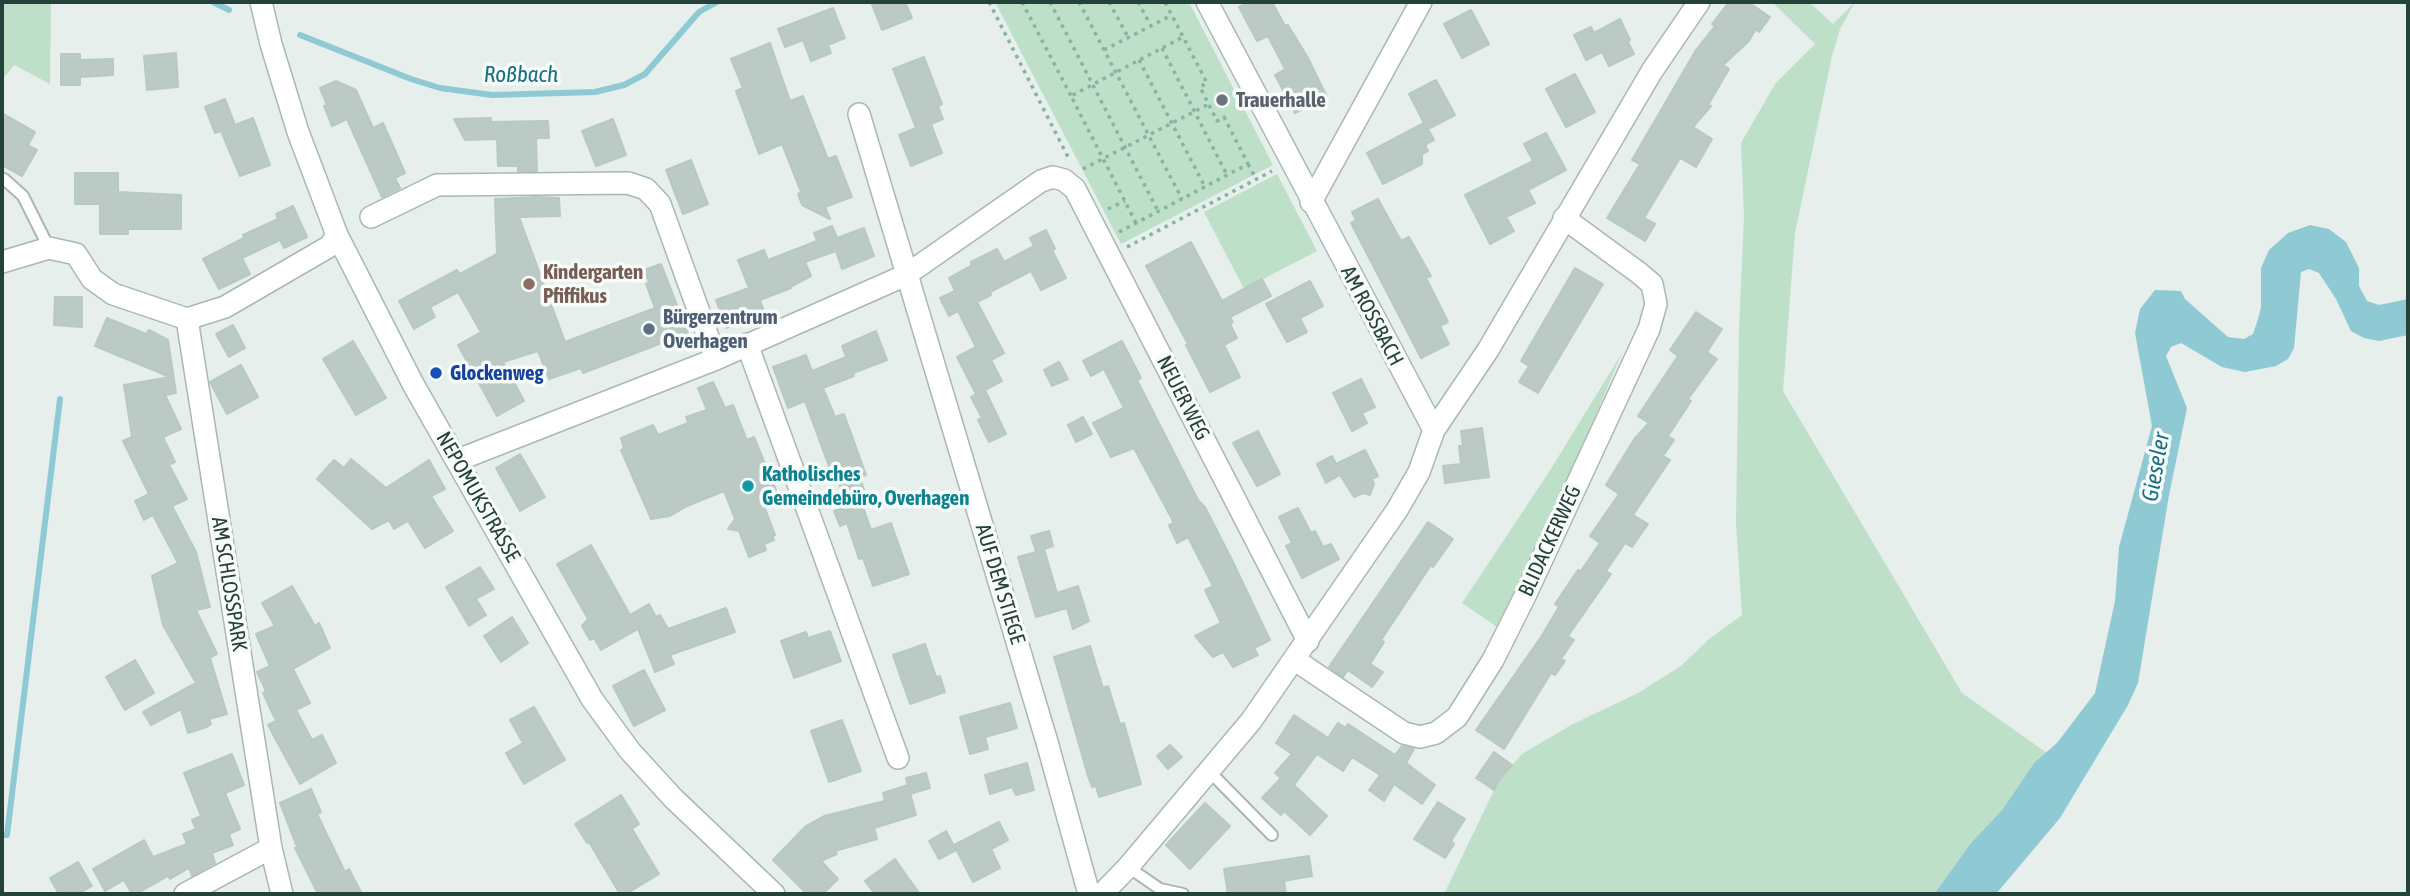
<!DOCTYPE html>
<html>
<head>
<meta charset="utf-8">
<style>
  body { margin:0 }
  #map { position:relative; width:2410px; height:896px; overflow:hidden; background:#e6efeb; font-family:"Asap Condensed",sans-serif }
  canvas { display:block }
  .frame { position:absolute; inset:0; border:4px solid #24423a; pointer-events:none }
</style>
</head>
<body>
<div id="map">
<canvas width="2410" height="896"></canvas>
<div class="frame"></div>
</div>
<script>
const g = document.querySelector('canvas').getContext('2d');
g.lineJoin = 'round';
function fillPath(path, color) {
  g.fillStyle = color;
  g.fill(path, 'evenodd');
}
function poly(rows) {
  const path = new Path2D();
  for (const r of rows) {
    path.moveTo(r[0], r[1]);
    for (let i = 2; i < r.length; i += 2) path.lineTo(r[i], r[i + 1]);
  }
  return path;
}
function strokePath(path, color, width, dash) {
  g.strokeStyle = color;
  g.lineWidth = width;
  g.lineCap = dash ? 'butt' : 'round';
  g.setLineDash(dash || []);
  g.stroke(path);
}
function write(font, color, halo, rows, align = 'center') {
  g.font = font + ' "Asap Condensed",sans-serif';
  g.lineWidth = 7;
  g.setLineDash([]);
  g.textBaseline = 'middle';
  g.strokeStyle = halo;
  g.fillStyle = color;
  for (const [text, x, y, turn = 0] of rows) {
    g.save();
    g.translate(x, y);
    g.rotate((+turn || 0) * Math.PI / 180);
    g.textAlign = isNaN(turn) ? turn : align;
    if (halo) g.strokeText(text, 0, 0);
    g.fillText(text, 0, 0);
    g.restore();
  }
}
const green = poly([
  [2,2,51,2,50,84,14,65,2,80],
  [995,2,1189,2,1273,165,1121,244],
  [1772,2,1809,2,1833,24,1855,2,1840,29,1832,56,1795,233,1783,391,1962,693,2047,753,2034,763,2002,810,1971,843,1934,894,1444,894,1499,780,1522,754,1571,725,1638,693,1681,666,1709,639,1742,615,1736,523,1739,329,1744,215,1741,143,1775,84,1815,44],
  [1277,174,1317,251,1244,289,1204,212],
  [1622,353,1575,464,1497,627,1462,603,1549,472]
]);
const water = poly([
  [2310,225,2329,229,2346,242,2359,268,2359,286,2367,301,2379,305,2408,299,2408,335,2379,341,2364,338,2351,331,2336,299,2319,273,2309,269,2301,272,2294,348,2288,359,2276,366,2245,372,2222,367,2181,343,2171,347,2166,356,2187,408,2169,495,2138,683,2128,705,2060,818,1996,894,1934,894,1971,843,2002,810,2034,763,2057,743,2095,693,2115,601,2119,547,2152,426,2135,333,2140,309,2155,290,2181,291,2185,299,2228,337,2244,339,2253,334,2258,319,2261,307,2261,268,2269,250,2288,233]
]);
const stream = poly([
  [213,2,229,10],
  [300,35,411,79,440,88,492,95,595,92,624,85,645,74,699,12,717,2],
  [2,835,7,835,60,399]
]);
const building = poly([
  [871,2,905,2,912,18,882,30,871,2],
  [1248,2,1272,2,1285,26,1288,25,1308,58,1327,97,1295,113,1275,75,1285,69,1268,36,1257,41,1239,7,1248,2],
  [1729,2,1748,2,1770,17,1759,32,1756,29,1748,42,1723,65,1729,69,1708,105,1711,106,1693,127,1712,139,1696,167,1680,158,1644,218,1655,224,1645,241,1607,218,1640,164,1632,160,1696,50,1715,26,1712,24,1729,2],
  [833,8,845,38,828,45,831,53,811,61,803,40,785,47,778,29,833,8],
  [1471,10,1489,44,1462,58,1444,24,1471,10],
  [1620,19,1630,40,1628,42,1634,54,1609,66,1602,52,1586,60,1574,35,1591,27,1594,33,1620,19],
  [770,43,790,101,803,96,828,159,836,156,852,197,825,207,830,219,802,205,798,194,801,192,782,144,759,154,736,91,743,88,731,59,770,43],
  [176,53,178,87,147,90,144,56,176,53],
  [61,54,80,54,80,60,113,59,113,75,80,77,80,85,61,85,61,54],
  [924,57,942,104,938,106,943,119,931,124,942,153,911,166,899,135,916,128,893,69,924,57],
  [1575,74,1595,112,1566,127,1546,89,1575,74],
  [1436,80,1455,115,1428,129,1434,140,1425,145,1428,151,1422,154,1422,164,1383,184,1367,153,1424,123,1409,94,1436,80],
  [336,81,356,90,373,128,383,123,405,173,395,178,400,188,382,197,347,119,332,126,324,106,327,105,320,88,336,81],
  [225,99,235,125,253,118,270,165,240,176,221,131,215,133,205,107,225,99],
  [2,113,35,132,28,145,37,150,22,176,2,165,2,113],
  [491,118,491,122,548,121,549,138,536,138,537,171,518,171,518,166,498,166,497,139,465,140,454,119,491,118],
  [613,119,626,155,596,166,582,131,613,119],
  [1546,133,1566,170,1528,190,1535,203,1506,217,1514,231,1490,244,1465,195,1533,161,1524,144,1546,133],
  [691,160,708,204,683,214,666,170,691,160],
  [75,173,118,173,118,192,181,195,181,229,128,229,128,234,100,234,100,204,75,204,75,173],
  [537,197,559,198,560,216,519,217,565,342,655,308,646,284,649,282,644,270,661,264,688,333,583,373,581,368,549,379,538,351,503,362,524,401,497,416,458,345,481,332,458,292,430,307,435,317,414,329,399,301,457,270,460,274,497,254,495,199,537,197],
  [1378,199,1401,241,1409,237,1431,276,1426,278,1448,322,1440,326,1449,344,1421,358,1351,223,1356,220,1352,212,1378,199],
  [293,206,307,237,284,248,280,240,242,258,250,274,219,289,203,259,244,238,243,235,278,219,276,214,293,206],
  [832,226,837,238,864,228,874,256,842,269,836,251,805,262,811,276,790,287,791,288,760,300,764,312,726,328,716,300,749,288,738,260,764,250,768,260,817,241,814,233,832,226],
  [1046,230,1055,249,1052,250,1066,278,1041,290,1031,271,990,292,991,295,977,302,1004,353,991,360,1002,381,985,390,1006,434,989,442,978,420,982,418,971,397,976,394,957,357,976,347,958,311,949,316,940,298,955,291,949,278,971,266,971,262,997,249,1004,262,1034,246,1030,238,1046,230],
  [1191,242,1222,301,1262,279,1271,296,1230,317,1233,322,1230,324,1237,338,1224,345,1240,377,1210,392,1186,345,1188,344,1146,266,1191,242],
  [1575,268,1603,284,1538,393,1519,382,1529,366,1521,361,1575,268],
  [1310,281,1323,306,1300,318,1307,332,1287,342,1266,304,1310,281],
  [55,297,82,297,82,327,54,325,55,297],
  [1696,312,1722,329,1707,352,1717,359,1688,399,1691,401,1668,436,1674,440,1663,456,1670,460,1633,515,1648,524,1632,547,1625,543,1606,571,1611,574,1568,636,1574,640,1561,659,1565,661,1555,675,1551,673,1504,749,1476,730,1541,637,1559,607,1555,604,1578,570,1581,571,1600,543,1590,536,1619,494,1606,485,1635,438,1649,423,1638,416,1678,356,1670,350,1696,312],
  [107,318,146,334,149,330,168,340,176,393,165,395,181,429,163,437,175,462,169,465,187,499,172,506,196,552,210,607,196,610,217,654,210,658,227,714,209,719,211,724,207,727,188,733,181,709,151,725,143,712,196,683,163,625,152,576,178,563,153,515,144,520,135,501,149,494,123,441,132,437,124,385,170,377,95,346,107,318],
  [233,325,245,348,229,357,216,334,233,325],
  [876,331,887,360,853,373,854,376,823,388,835,417,844,414,866,475,860,477,864,490,844,498,835,471,831,472,805,401,788,408,773,367,806,355,812,371,846,357,842,346,876,331],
  [353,341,386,398,356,415,323,359,353,341],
  [1122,341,1141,378,1137,380,1198,500,1205,507,1233,562,1270,640,1254,648,1258,655,1233,667,1223,652,1213,657,1195,636,1221,623,1205,590,1213,586,1188,537,1177,543,1169,525,1174,523,1134,448,1111,457,1093,423,1124,408,1104,369,1091,376,1083,361,1122,341],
  [1059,362,1068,379,1052,386,1044,370,1059,362],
  [241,365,258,397,227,414,210,382,241,365],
  [1361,379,1375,407,1362,413,1367,423,1352,431,1333,393,1361,379],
  [713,382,725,408,733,405,747,440,754,437,780,500,764,506,775,535,772,536,774,540,764,544,766,550,749,557,739,531,728,529,735,519,724,491,687,506,670,516,651,519,621,450,624,449,621,438,653,425,658,435,688,423,686,417,707,410,698,388,713,382],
  [1083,417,1092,434,1076,442,1068,425,1083,417],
  [1482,428,1489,477,1445,483,1443,466,1461,464,1459,446,1463,446,1461,431,1482,428],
  [1258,431,1280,474,1257,486,1233,443,1258,431],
  [1365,450,1378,476,1372,479,1374,484,1370,495,1363,493,1354,497,1340,475,1326,483,1317,464,1332,456,1336,464,1365,450],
  [520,454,545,497,520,511,496,468,520,454],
  [351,459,386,488,429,460,445,489,431,496,453,531,425,548,408,521,394,529,389,520,372,529,317,479,334,460,344,468,351,459],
  [861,501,871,530,891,523,909,574,873,586,863,558,859,559,847,523,840,526,834,511,861,501],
  [1298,508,1311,533,1315,531,1323,547,1331,544,1339,559,1302,578,1286,546,1292,543,1279,517,1298,508],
  [1428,522,1453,539,1433,567,1431,565,1381,640,1384,642,1370,664,1383,672,1372,687,1348,670,1343,677,1329,667,1428,522],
  [1049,531,1053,546,1044,549,1057,593,1078,586,1089,621,1073,629,1067,608,1036,617,1018,557,1036,552,1031,536,1049,531],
  [591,545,630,615,649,604,656,617,660,615,668,629,726,608,735,632,670,655,674,664,655,672,638,629,601,650,594,638,590,640,582,626,588,619,557,564,591,545],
  [480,567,494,589,476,599,486,615,469,626,446,587,480,567],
  [292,586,315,626,319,623,330,648,293,669,310,703,296,710,312,740,322,735,336,763,300,784,268,725,276,721,263,693,266,691,257,672,270,666,256,634,275,626,262,603,292,586],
  [512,617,528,643,501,662,484,636,512,617],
  [830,631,841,661,794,678,781,641,806,632,808,638,830,631],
  [925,644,936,677,940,676,945,692,910,704,893,655,925,644],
  [1090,646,1103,688,1108,686,1120,724,1124,723,1141,784,1099,797,1096,786,1092,787,1088,776,1054,657,1090,646],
  [135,660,154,693,125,710,106,677,135,660],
  [644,670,665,710,634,726,613,686,644,670],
  [1010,703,1017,728,985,737,988,749,970,754,960,717,1010,703],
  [534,707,565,760,524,784,506,753,523,743,510,720,534,707],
  [1294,715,1328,738,1338,723,1346,728,1348,724,1395,755,1402,746,1414,749,1406,763,1435,785,1422,804,1394,784,1384,801,1369,790,1380,775,1352,757,1343,771,1317,754,1294,785,1327,816,1310,835,1284,811,1281,815,1262,798,1281,778,1275,773,1292,754,1276,743,1294,715],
  [842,720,861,771,829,782,811,731,842,720],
  [1170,745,1182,757,1168,769,1157,756,1170,745],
  [1494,752,1512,765,1499,780,1494,790,1476,778,1494,752],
  [232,754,244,785,225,793,240,829,229,834,233,845,212,853,215,863,192,876,189,868,170,879,168,876,136,894,132,894,124,880,105,891,93,869,144,840,153,857,187,844,183,834,196,829,192,820,201,816,184,773,232,754],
  [1027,763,1034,790,1016,795,1012,787,990,794,985,775,1027,763],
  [926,773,930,788,910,794,906,778,926,773],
  [908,785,916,815,874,828,877,839,835,851,837,854,821,861,838,879,823,894,807,894,773,860,806,826,824,816,885,801,883,793,908,785],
  [311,789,321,812,317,814,345,872,349,869,362,894,318,894,295,848,297,847,280,803,311,789],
  [621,795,639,824,632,829,659,874,626,894,620,894,589,842,587,843,575,824,621,795],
  [1438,802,1465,819,1451,841,1454,844,1445,858,1414,839,1438,802],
  [1205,803,1230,826,1190,869,1166,845,1205,803],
  [999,822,1008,840,991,849,1000,868,973,882,954,845,999,822],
  [946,831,956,850,939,859,929,841,946,831],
  [1309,856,1312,876,1284,881,1286,894,1228,894,1224,869,1309,856],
  [895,859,909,879,920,894,875,894,865,881,895,859],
  [78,862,92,886,78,894,59,894,50,878,78,862]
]);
const path = poly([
  [989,2,1069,159],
  [1022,2,1071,96],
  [1050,2,1158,211],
  [1079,2,1182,199],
  [1109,2,1128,37],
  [1138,2,1151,26],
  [1162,48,1227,175],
  [1104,50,1172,15],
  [1139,60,1205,187],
  [1248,164,1256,179],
  [1083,169,1209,104],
  [1108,209,1125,201],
  [1136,223,1071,96,1183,37],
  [1119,232,1248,164,1224,117,1217,121,1200,87,1207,83,1165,2],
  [1127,247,1272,171]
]);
const service = poly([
  [4,179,23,196,49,248],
  [1209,771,1272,835],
  [1128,867,1160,889,1183,894]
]);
const minor = poly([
  [1207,2,1434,430],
  [859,114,1047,742,1089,894],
  [1311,202,1421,2],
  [371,217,437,185,628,183,646,189,660,204,716,359],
  [2,262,49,248,76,254,92,279,113,294,187,319,225,307,330,246,337,235],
  [187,319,271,848,282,894],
  [747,344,898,758],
  [458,460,716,359,906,275,1041,181,1053,177,1064,180,1075,189,1308,641],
  [1295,660,1404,733,1420,737,1436,733,1457,717,1493,660,1524,598,1649,329,1656,304,1652,284,1639,273,1564,218],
  [185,894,271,848],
  [1102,894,1128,867,1251,721,1397,510,1419,472,1434,430,1488,350,1652,71,1699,2]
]);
const secondary = poly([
  [261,2,271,44,298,132,337,235,413,384,592,699,630,751,673,798,774,894]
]);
const markers = [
  [1222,100,7,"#6b7280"],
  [529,284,7,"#8d6e63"],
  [649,329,7,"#5c6f8a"],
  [436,373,7,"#1a4fb4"],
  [748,486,7,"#0f9aa8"]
];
const worshipNames = [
  ["Trauerhalle",1236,100]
];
const educationNames = [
  ["Kindergarten",543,272],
  ["Pfiffikus",543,296]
];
const streetNames = [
  ["AM ROSSBACH",1372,316,62],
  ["NEUER WEG",1183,398,63],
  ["NEPOMUKSTRASSE",478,497,60],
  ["BLIDACKERWEG",1550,541,-65],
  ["AM SCHLOSSPARK",229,584,81],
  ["AUF DEM STIEGE",1000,584,73]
];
const serviceNames = [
  ["Bürgerzentrum",663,317],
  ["Overhagen",663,341]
];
const transitNames = [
  ["Glockenweg",450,373]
];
const cultureNames = [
  ["Katholisches",762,474],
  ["Gemeindebüro, Overhagen",762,498]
];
const waterNames = [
  ["Roßbach",521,75],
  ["Gieseler",2156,467,-80]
];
fillPath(green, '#bfe0c8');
fillPath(water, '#8ec9d4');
strokePath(stream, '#8ec9d4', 6);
fillPath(building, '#bbcac4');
strokePath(building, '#b8c9c2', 2);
strokePath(service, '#a8b8b2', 14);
strokePath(minor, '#a8b8b2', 24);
strokePath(secondary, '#a4bbb3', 24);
strokePath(path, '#86b3a5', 3.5, [3.5, 5]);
strokePath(service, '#fff', 10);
strokePath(minor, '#fff', 21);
strokePath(secondary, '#fff', 21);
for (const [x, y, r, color] of markers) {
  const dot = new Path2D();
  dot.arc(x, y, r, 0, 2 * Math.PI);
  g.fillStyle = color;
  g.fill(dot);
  strokePath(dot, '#f7fbf9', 2.5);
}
write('bold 21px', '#5b616d', '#f7fbf9', worshipNames, 'left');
write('bold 21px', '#785e54', '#f7fbf9', educationNames, 'left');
write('21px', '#24423a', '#f7fbf9', streetNames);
write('bold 21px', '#4e5e75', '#f7fbf9', serviceNames, 'left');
write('bold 21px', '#164399', '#f7fbf9', transitNames, 'left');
write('bold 21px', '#0d838f', '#f7fbf9', cultureNames, 'left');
write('italic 23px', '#1c6f80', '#f7fbf9', waterNames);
</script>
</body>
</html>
